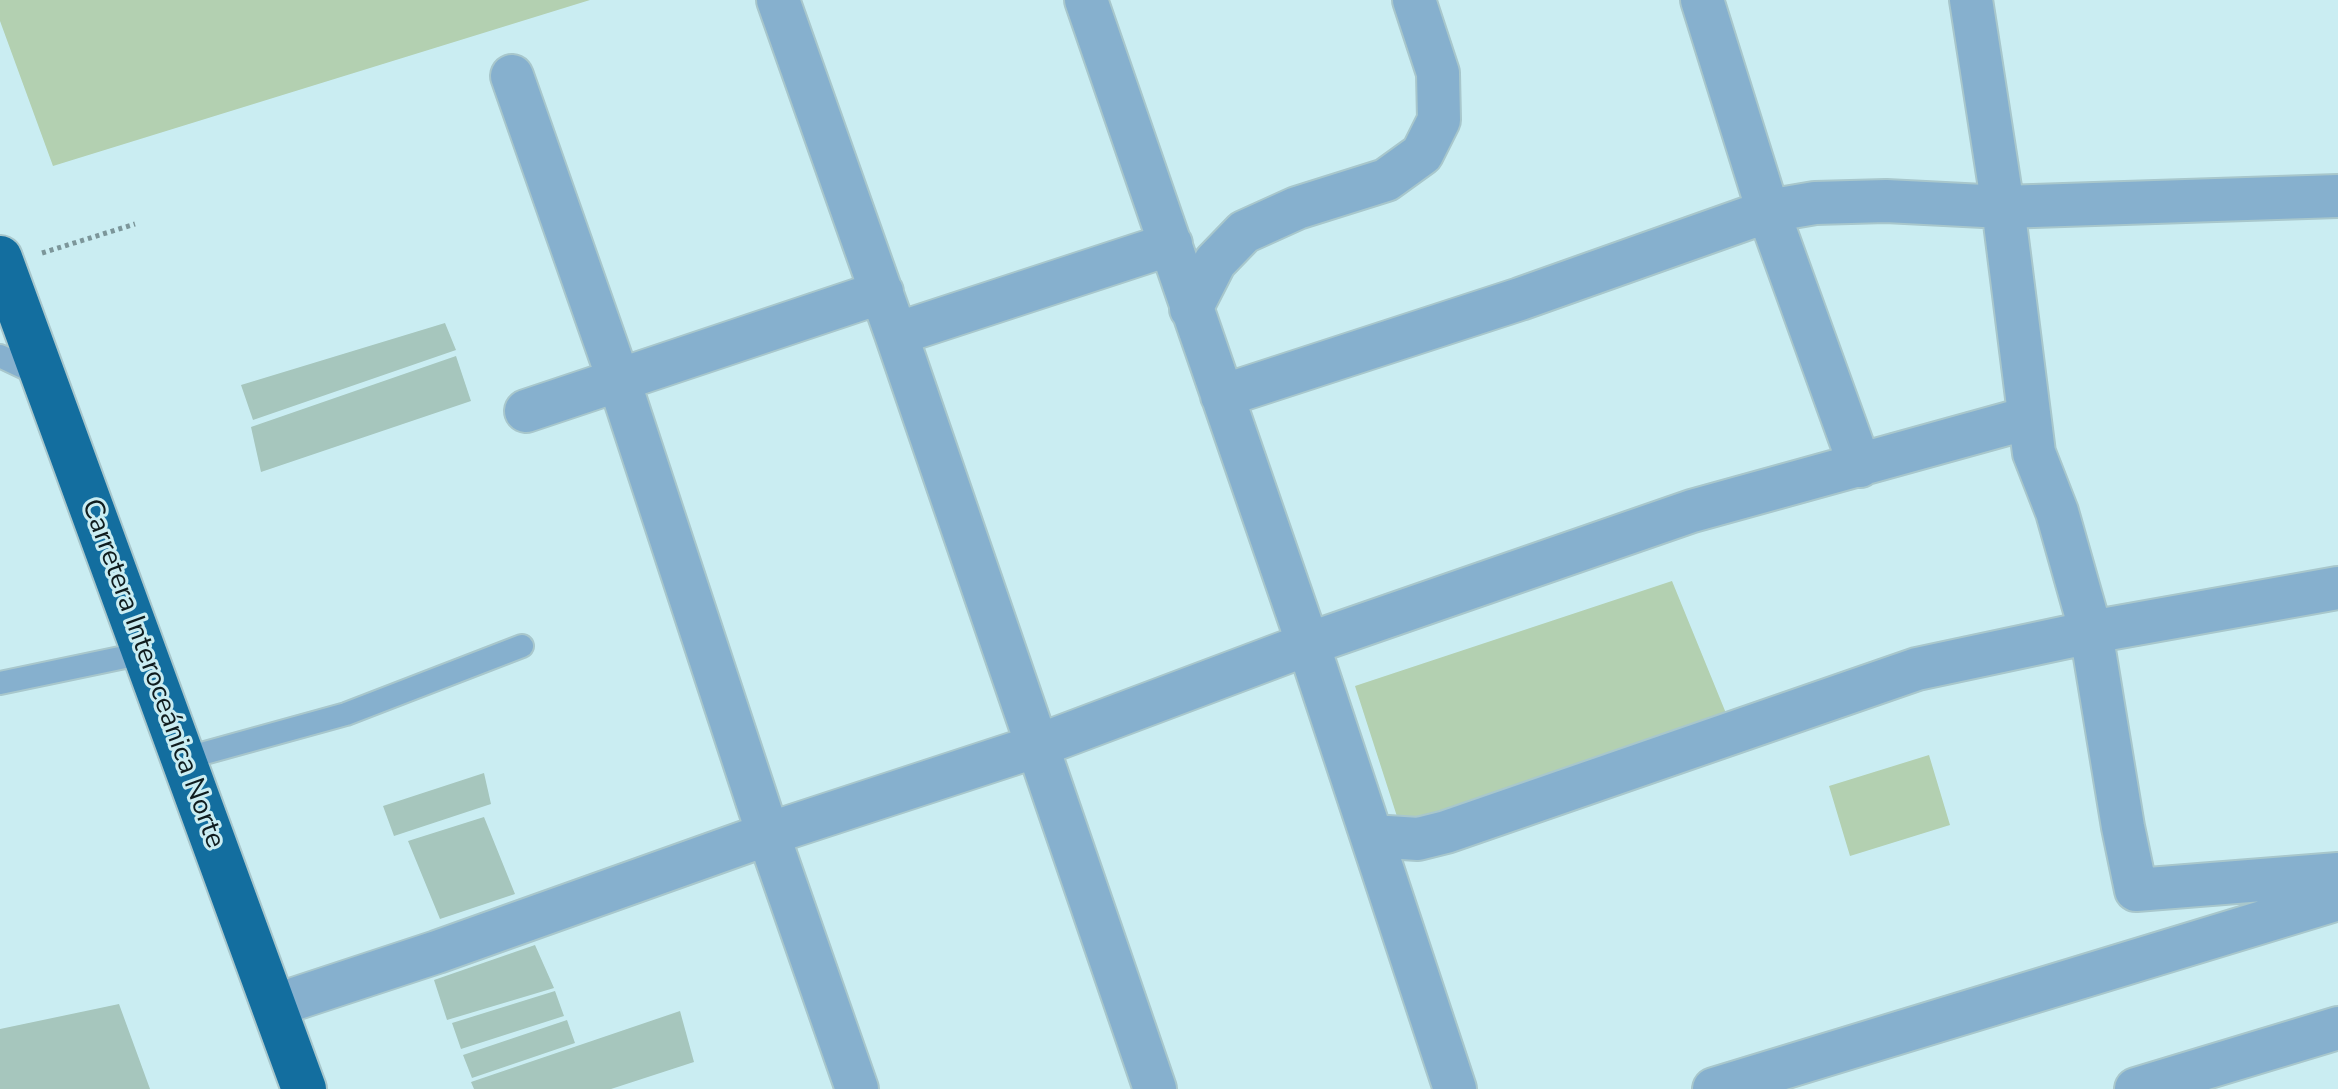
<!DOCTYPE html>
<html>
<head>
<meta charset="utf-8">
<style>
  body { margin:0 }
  canvas { display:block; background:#caedf2 }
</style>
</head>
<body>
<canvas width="2338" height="1089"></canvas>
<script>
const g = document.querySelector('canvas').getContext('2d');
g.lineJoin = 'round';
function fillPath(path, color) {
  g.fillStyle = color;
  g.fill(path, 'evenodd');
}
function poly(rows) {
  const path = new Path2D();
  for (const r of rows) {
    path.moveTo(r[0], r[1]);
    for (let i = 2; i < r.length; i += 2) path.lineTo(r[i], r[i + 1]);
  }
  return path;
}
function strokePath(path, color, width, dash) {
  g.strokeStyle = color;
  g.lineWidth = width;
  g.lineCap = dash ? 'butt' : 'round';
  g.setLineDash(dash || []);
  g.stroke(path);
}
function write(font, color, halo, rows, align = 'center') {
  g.font = font + ' "Nunito Sans",sans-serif';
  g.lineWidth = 6;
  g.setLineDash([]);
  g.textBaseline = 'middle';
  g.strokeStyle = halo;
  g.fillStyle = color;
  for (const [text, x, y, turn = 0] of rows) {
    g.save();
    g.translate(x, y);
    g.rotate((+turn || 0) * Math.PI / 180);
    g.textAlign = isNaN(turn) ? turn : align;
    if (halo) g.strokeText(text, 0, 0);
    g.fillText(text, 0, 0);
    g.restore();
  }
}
const green = poly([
  [0,0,590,0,53,166,0,21],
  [1672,581,1730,723,1402,832,1355,686],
  [1929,755,1950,825,1850,856,1829,786]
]);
const building = poly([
  [445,323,456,350,253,420,241,385],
  [456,356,471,401,261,472,251,427],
  [484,773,491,804,394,836,383,806],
  [484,817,515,894,440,919,408,841],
  [535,945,554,988,447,1020,434,980],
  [555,991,564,1016,461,1049,452,1023],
  [119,1004,150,1089,0,1089,0,1029],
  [680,1011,694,1062,611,1089,474,1089,471,1082],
  [567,1020,575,1043,472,1078,463,1055]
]);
const path = poly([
  [42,253,135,224]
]);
const lane = poly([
  [0,356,42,376],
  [0,683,144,653],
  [183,759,346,714,522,646]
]);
const street = poly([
  [778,0,896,334,1155,1089],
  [1086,0,1308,644,1455,1089],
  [1702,0,1768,211,1860,466],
  [1971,0,2003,207,2034,453,2057,512,2091,632,2123,827,2136,890,2338,874],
  [512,76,619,381,768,834,857,1089],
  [1191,309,1215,262,1244,232,1297,208,1386,180,1422,154,1439,120,1438,73,1414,0],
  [896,334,1171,244],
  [1222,396,1520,299,1768,211,1815,203,1886,201,2003,207,2338,196],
  [526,411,882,292],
  [1372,836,1418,839,1446,832,1917,669,2091,632,2338,588],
  [273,1006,437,952,768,834,1037,746,1308,644,1692,511,2028,418],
  [1714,1089,2338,899],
  [2136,1089,2338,1028]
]);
const highway = poly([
  [0,258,304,1089]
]);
const streetNames = [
  ["Carretera Interoceánica Norte",152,674,70]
];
fillPath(green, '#b3d0b1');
fillPath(building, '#a6c6bd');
strokePath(lane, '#a8c7cc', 26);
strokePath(street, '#a8c7cc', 46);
strokePath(highway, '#a8c7cc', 48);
strokePath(path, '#7c969a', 5, [4, 4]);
strokePath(lane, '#86b0ce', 22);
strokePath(street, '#86b0ce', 42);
strokePath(highway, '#136e9f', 44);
write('28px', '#0f1c1e', '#caedf2', streetNames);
</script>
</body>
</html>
